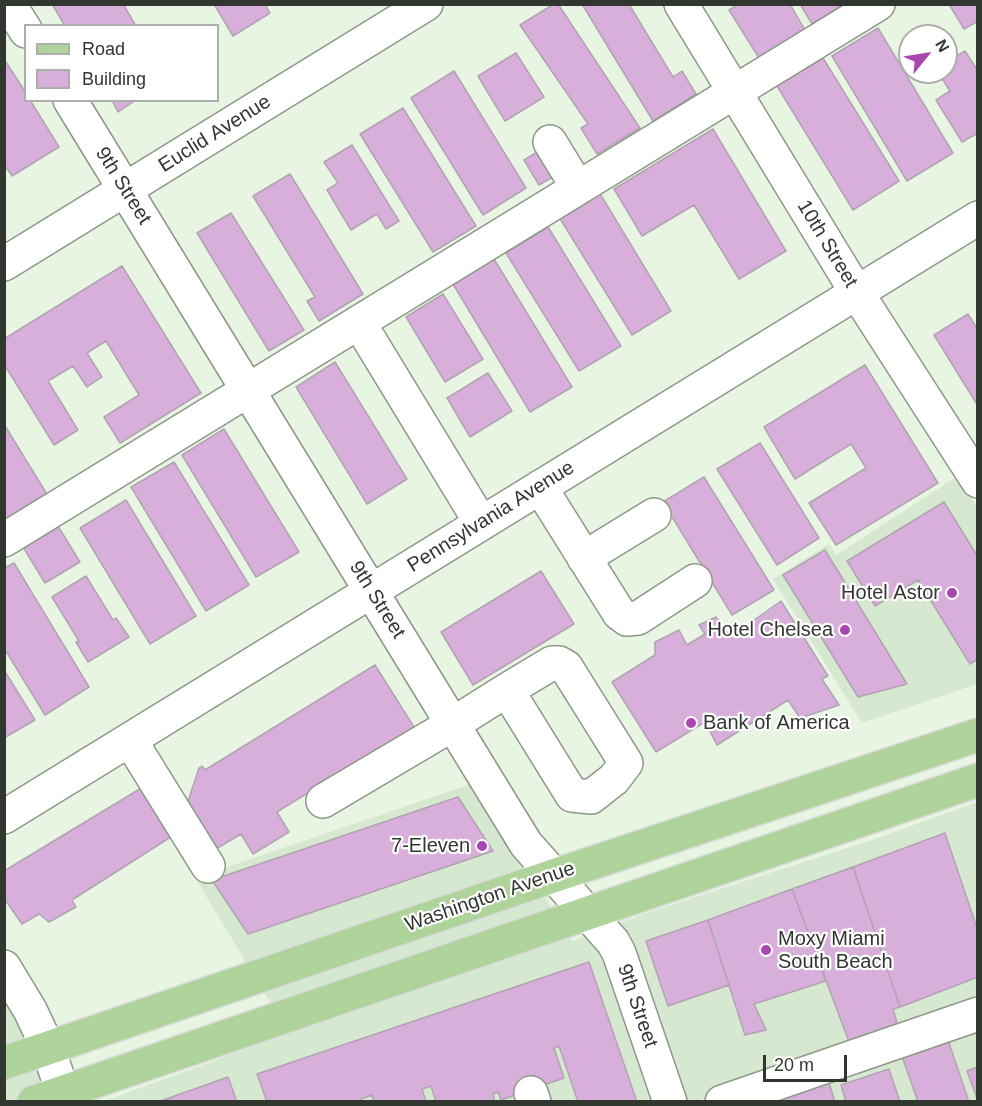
<!DOCTYPE html>
<html>
<head>
<meta charset="utf-8">
<style>
  body { margin:0 }
  #map { position:relative; width:982px; height:1106px; overflow:hidden; background:#e8f5e3; font-family:Arial,sans-serif }
  canvas { display:block }
  .frame { position:absolute; inset:0; border:6px solid #31362f; pointer-events:none }
  .legend { position:absolute; left:24px; top:24px; width:195px; height:78px; box-sizing:border-box; background:#fff; border:2px solid #adafac; margin:0; padding:8px 10px; list-style:none; font-size:18px; color:#31362f }
  .legend li { display:flex; align-items:center; gap:12px; height:30px }
  .legend b { width:30px; border:2px solid #adafac }
  .north { position:absolute; left:898px; top:24px; width:60px; height:60px; box-sizing:border-box; background:#fff; border:2px solid #adafac; border-radius:50%; rotate:60deg; font-size:16px; font-weight:700; line-height:24px; text-align:center; color:#31362f }
  .north::after { content:''; display:block; margin:auto; width:21px; height:27px; background:#a747af; clip-path:polygon(50% 0,100% 100%,50% 72%,0 100%) }
  .scale { position:absolute; left:763px; top:1055px; width:84px; height:27px; box-sizing:border-box; border:3px solid #31362f; border-top:0; padding-left:8px; font-size:18px; line-height:21px; white-space:nowrap; color:#31362f; -webkit-text-stroke:4px #fff; paint-order:stroke }
</style>
</head>
<body>
<div id="map">
<canvas width="982" height="1106"></canvas>
<div class="frame"></div>
<ul class="legend">
<li><b style="height:8px;background:#aed49b"></b>Road</li>
<li><b style="height:16px;background:#d8afdb"></b>Building</li>
</ul>
<div class="north">N</div>
<div class="scale">20 m</div>
</div>
<script>
const g = document.querySelector('canvas').getContext('2d');
g.lineJoin = 'round';
function fillPath(path, color) {
  g.fillStyle = color;
  g.fill(path, 'evenodd');
}
function poly(rows) {
  const path = new Path2D();
  for (const r of rows) {
    path.moveTo(r[0], r[1]);
    for (let i = 2; i < r.length; i += 2) path.lineTo(r[i], r[i + 1]);
  }
  return path;
}
function strokePath(path, color, width, dash) {
  g.strokeStyle = color;
  g.lineWidth = width;
  g.lineCap = dash ? 'butt' : 'round';
  g.setLineDash(dash || []);
  g.stroke(path);
}
function write(font, color, halo, rows, align = 'center') {
  g.font = font + ' Arial,sans-serif';
  g.lineWidth = 4.5;
  g.setLineDash([]);
  g.textBaseline = 'middle';
  g.strokeStyle = halo;
  g.fillStyle = color;
  for (const [text, x, y, turn = 0] of rows) {
    g.save();
    g.translate(x, y);
    g.rotate((+turn || 0) * Math.PI / 180);
    g.textAlign = isNaN(turn) ? turn : align;
    if (halo) g.strokeText(text, 0, 0);
    g.fillText(text, 0, 0);
    g.restore();
  }
}
const built = poly([
  [958,476,977,507,977,684,862,723,773,579,829,544,836,555],
  [474,783,572,941,646,913,875,839,977,802,977,1002,696,1101,102,1102,289,1033,195,878],
  [5,950,87,1101,5,1101],
  [977,1021,977,1101,743,1101]
]);
const building = poly([
  [52,4,123,4,136,26,65,26,52,4],
  [214,4,265,4,270,13,233,36,214,4],
  [554,4,558,4,640,128,597,154,581,128,588,124,520,25,554,4],
  [582,4,632,4,630,6,673,77,682,71,696,94,653,121,582,4],
  [739,4,790,4,805,30,759,58,729,10,739,4],
  [800,4,844,4,812,24,800,4],
  [949,4,978,4,978,21,964,29,949,4],
  [878,28,953,153,907,181,832,56,878,28],
  [965,51,978,71,978,133,962,142,936,100,950,91,938,72,946,72,946,62,965,51],
  [516,53,544,97,505,121,478,76,516,53],
  [823,58,899,181,853,210,777,86,823,58],
  [4,59,26,93,26,100,30,100,59,147,12,176,4,164,4,59],
  [454,71,526,188,483,215,411,98,454,71],
  [112,100,136,100,118,112,112,100],
  [403,108,476,226,433,252,360,134,403,108],
  [713,129,786,251,739,279,694,205,642,236,614,189,713,129],
  [352,145,399,221,386,229,377,214,351,230,327,190,338,183,324,162,352,145],
  [541,150,556,175,539,185,524,160,541,150],
  [290,174,363,294,319,321,307,301,315,297,253,196,290,174],
  [599,192,671,311,632,335,559,217,599,192],
  [231,213,304,330,269,351,197,233,231,213],
  [548,227,621,346,579,371,506,253,548,227],
  [494,259,572,387,530,412,453,284,494,259],
  [122,266,201,393,120,443,104,417,139,395,106,341,87,353,102,377,87,387,73,366,48,381,78,430,54,445,4,364,4,339,122,266],
  [443,294,483,359,445,382,406,317,443,294],
  [968,314,978,330,978,406,934,335,968,314],
  [335,362,407,479,367,504,296,387,335,362],
  [865,365,938,483,836,545,809,503,866,468,851,444,795,479,764,427,865,365],
  [488,373,512,411,470,437,447,398,488,373],
  [4,424,48,496,4,523,4,424],
  [224,429,299,552,256,577,182,455,224,429],
  [760,443,819,538,777,565,717,469,760,443],
  [174,462,249,585,206,611,131,487,174,462],
  [704,477,774,590,732,615,663,502,704,477],
  [126,500,196,616,150,644,80,528,126,500],
  [944,502,978,557,978,659,970,664,918,580,875,606,847,561,944,502],
  [58,526,80,562,45,583,23,547,58,526],
  [825,550,907,684,858,697,783,575,825,550],
  [14,563,89,687,45,715,4,648,4,568,14,563],
  [541,571,574,624,473,685,441,632,541,571],
  [86,576,113,620,116,618,129,637,88,662,76,642,79,641,52,597,86,576],
  [781,601,828,676,822,679,839,705,800,718,788,700,717,745,705,722,656,752,612,682,655,655,655,642,679,630,687,645,705,634,699,625,716,617,730,637,781,601],
  [375,665,414,727,277,812,289,832,253,854,241,834,211,852,185,810,199,768,202,766,205,770,375,665],
  [4,670,35,720,4,738,4,670],
  [148,784,177,833,72,900,76,907,49,922,39,914,22,924,4,898,4,871,148,784],
  [458,797,493,851,248,934,212,880,458,797],
  [945,833,978,931,978,977,900,1007,853,867,945,833],
  [853,867,900,1007,893,1009,898,1026,849,1042,792,889,853,867],
  [792,889,826,981,754,1004,766,1030,745,1035,708,920,792,889],
  [708,920,729,985,668,1006,646,941,708,920],
  [589,962,637,1102,578,1102,559,1046,554,1048,564,1078,501,1100,498,1092,493,1094,495,1102,436,1102,431,1086,422,1089,426,1102,374,1102,372,1095,361,1099,362,1102,267,1102,257,1074,589,962],
  [948,1040,969,1102,918,1102,902,1056,948,1040],
  [978,1067,978,1101,967,1071,978,1067],
  [889,1069,900,1102,846,1102,841,1085,889,1069],
  [228,1077,237,1102,158,1102,228,1077],
  [828,1080,835,1102,778,1102,777,1098,828,1080]
]);
const minor = poly([
  [9,4,26,31],
  [681,4,857,293,978,481],
  [70,100,526,844,613,942,619,953,670,1102],
  [550,142,578,188],
  [4,264,426,4],
  [369,339,481,523],
  [540,487,619,613,627,619,638,618,695,581],
  [4,540,878,4],
  [584,558,654,515],
  [130,740,208,866],
  [323,801,453,724,507,690,552,663,559,663,566,667,626,763,614,779,591,797,572,795,507,690],
  [4,817,978,218],
  [4,967,30,1010,48,1048,66,1102],
  [531,1093,534,1102],
  [722,1102,978,1014]
]);
const major = poly([
  [4,1063,553,876,978,735],
  [34,1102,978,780]
]);
const markers = [
  [952,593,6,"#a747af"],
  [845,630,6,"#a747af"],
  [691,723,6,"#a747af"],
  [482,846,6,"#a747af"],
  [766,950,6,"#a747af"]
];
const streetNames = [
  ["Euclid Avenue",215,134,-32],
  ["9th Street",123,186,58],
  ["10th Street",827,244,59],
  ["Pennsylvania Avenue",491,517,-32],
  ["9th Street",377,600,58],
  ["Washington Avenue",490,897,-19],
  ["9th Street",637,1006,71]
];
const poiNames = [
  ["Hotel Astor",940,593],
  ["Hotel Chelsea",833,630],
  ["Bank of America",703,723,"left"],
  ["7-Eleven",470,846],
  ["Moxy Miami",778,939,"left"],
  ["South Beach",778,962,"left"]
];
fillPath(built, '#d7e8d0');
fillPath(building, '#d8afdb');
strokePath(building, '#b2a3b3', 1.5);
strokePath(minor, '#8d9888', 36);
strokePath(major, '#dadbda', 36);
strokePath(minor, '#fff', 33);
strokePath(major, '#aed49b', 33);
for (const [x, y, r, color] of markers) {
  const dot = new Path2D();
  dot.arc(x, y, r, 0, 2 * Math.PI);
  g.fillStyle = color;
  g.fill(dot);
  strokePath(dot, '#fff', 2);
}
write('20px', '#31362f', '#fff', streetNames);
write('20px', '#31362f', '#fff', poiNames, 'right');
</script>
</body>
</html>
